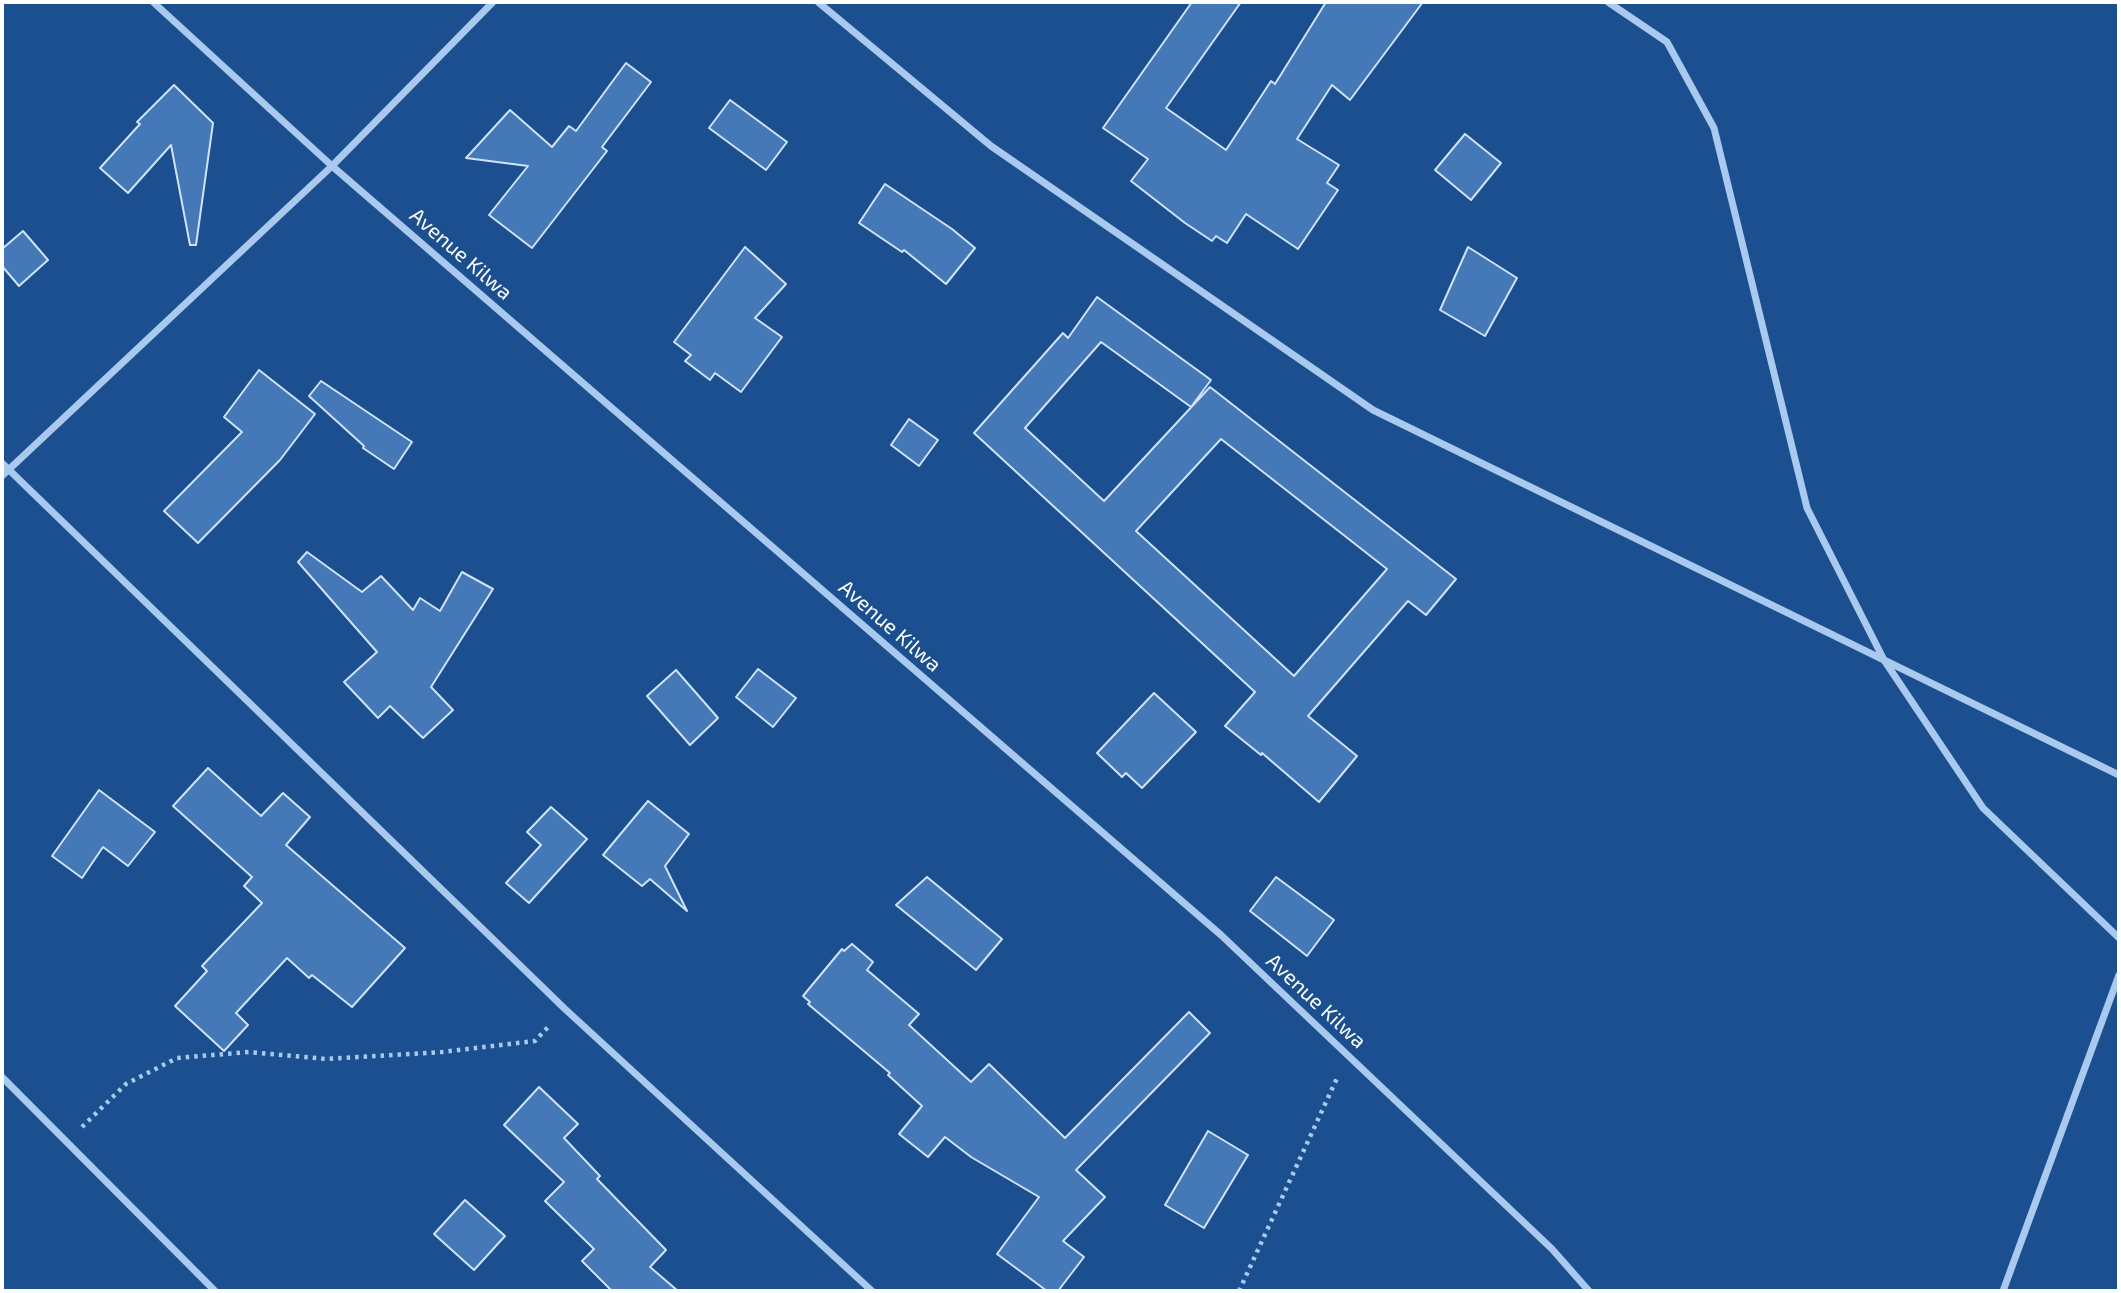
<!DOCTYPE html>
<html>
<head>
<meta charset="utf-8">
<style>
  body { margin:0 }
  #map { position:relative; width:2121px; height:1293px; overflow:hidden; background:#1b4f8f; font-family:"Exo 2",sans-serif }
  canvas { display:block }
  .frame { position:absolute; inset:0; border:4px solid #fff; pointer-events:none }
</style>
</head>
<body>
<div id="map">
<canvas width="2121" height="1293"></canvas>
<div class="frame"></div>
</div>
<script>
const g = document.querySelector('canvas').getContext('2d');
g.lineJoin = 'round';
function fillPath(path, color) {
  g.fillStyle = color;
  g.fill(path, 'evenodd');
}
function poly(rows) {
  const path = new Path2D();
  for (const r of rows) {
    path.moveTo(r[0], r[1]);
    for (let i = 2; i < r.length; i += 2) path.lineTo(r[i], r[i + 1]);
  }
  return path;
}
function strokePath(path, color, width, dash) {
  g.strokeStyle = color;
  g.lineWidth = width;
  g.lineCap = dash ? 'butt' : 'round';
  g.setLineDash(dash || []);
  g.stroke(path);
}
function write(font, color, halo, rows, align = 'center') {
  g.font = font + ' "Exo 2",sans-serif';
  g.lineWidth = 6;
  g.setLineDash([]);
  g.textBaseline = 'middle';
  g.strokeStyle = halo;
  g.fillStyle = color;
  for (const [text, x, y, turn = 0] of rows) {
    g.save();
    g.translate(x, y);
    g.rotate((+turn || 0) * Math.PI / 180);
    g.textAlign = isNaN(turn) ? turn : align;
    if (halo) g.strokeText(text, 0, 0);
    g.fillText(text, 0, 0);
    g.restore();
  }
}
const building = poly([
  [1192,2,1241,2,1166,108,1226,150,1271,81,1275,84,1326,2,1423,2,1350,100,1332,85,1297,139,1339,165,1327,183,1338,190,1298,249,1246,214,1227,243,1216,236,1212,241,1185,223,1131,181,1148,159,1103,128,1192,2],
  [626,63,651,82,602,147,607,151,532,248,489,215,528,166,466,158,510,110,552,147,569,126,576,131,626,63],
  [174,85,213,123,196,245,190,245,171,145,128,193,100,168,140,124,137,122,174,85],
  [730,100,787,142,766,170,709,128,730,100],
  [1465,134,1501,163,1471,200,1435,170,1465,134],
  [885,184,952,229,975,248,946,284,904,250,902,252,859,223,885,184],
  [23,231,48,260,19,286,2,266,2,249,23,231],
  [745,247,786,284,755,318,782,337,741,392,715,373,710,380,685,361,691,355,674,342,745,247],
  [1468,247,1517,278,1485,336,1440,310,1468,247],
  [1097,297,1211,380,1191,407,1101,342,1025,428,1104,501,1210,387,1456,579,1426,615,1408,601,1308,716,1357,756,1319,802,1262,753,1261,755,1225,726,1255,692,974,433,1063,333,1068,338,1097,297],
  [1221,439,1387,569,1294,676,1136,531,1221,439],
  [259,370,315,414,280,460,198,543,164,511,242,432,224,417,259,370],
  [321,381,412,442,394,469,363,448,364,446,309,396,321,381],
  [909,419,938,440,919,466,891,445,909,419],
  [307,552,362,592,381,576,413,610,420,598,440,611,462,572,493,589,431,687,453,710,423,738,390,706,378,718,344,682,377,652,298,562,307,552],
  [758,669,796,698,773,727,736,697,758,669],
  [676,670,718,718,690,745,647,696,676,670],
  [1154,693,1196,732,1142,788,1126,773,1122,777,1097,753,1154,693],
  [208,768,261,816,283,793,310,817,286,845,405,948,352,1007,312,975,309,978,287,958,236,1013,248,1025,224,1051,175,1006,207,971,202,966,262,903,244,886,252,877,173,806,208,768],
  [99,790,155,832,128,866,103,847,82,878,52,856,99,790],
  [648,801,689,834,665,866,687,911,650,879,642,886,603,855,648,801],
  [551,807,587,839,529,903,506,883,541,845,527,832,551,807],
  [927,877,1002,939,976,970,896,905,927,877],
  [1276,877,1334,920,1307,956,1250,911,1276,877],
  [852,944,873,962,867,970,919,1014,909,1025,971,1082,989,1064,1065,1138,1189,1012,1210,1033,1076,1170,1105,1197,1063,1241,1084,1257,1058,1291,1047,1291,997,1254,1039,1197,971,1157,945,1137,928,1157,899,1134,922,1106,888,1075,890,1073,808,1004,810,1002,803,996,842,949,844,951,852,944],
  [539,1087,578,1124,564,1138,600,1176,597,1179,666,1250,650,1267,678,1291,612,1291,582,1261,594,1249,545,1201,564,1182,504,1125,539,1087],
  [1208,1131,1248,1155,1204,1228,1165,1205,1208,1131],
  [465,1200,505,1236,474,1270,434,1234,465,1200]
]);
const path = poly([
  [82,1127,126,1084,177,1058,249,1052,326,1059,442,1052,535,1041,549,1026],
  [1239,1291,1338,1076]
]);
const street = poly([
  [153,2,332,166,1221,935,1552,1249,1589,1291],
  [818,2,991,146,1373,410,2119,775],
  [1608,2,1667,42,1714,128,1807,508,1884,660,1983,808,2119,938],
  [2,463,565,1009,872,1291],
  [2,476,332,166,493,2],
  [2,1077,215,1291],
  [2003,1291,2119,975]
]);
const streetNames = [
  ["Avenue Kilwa",461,254,41],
  ["Avenue Kilwa",890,626,41],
  ["Avenue Kilwa",1316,1001,43]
];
fillPath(building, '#4478b7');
strokePath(building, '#cfe3fa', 2);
strokePath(path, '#a9c9ee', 4.5, [3.5, 5]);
strokePath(street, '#a9c9ee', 7);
write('21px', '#fff', '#1b4f8f', streetNames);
</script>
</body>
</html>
